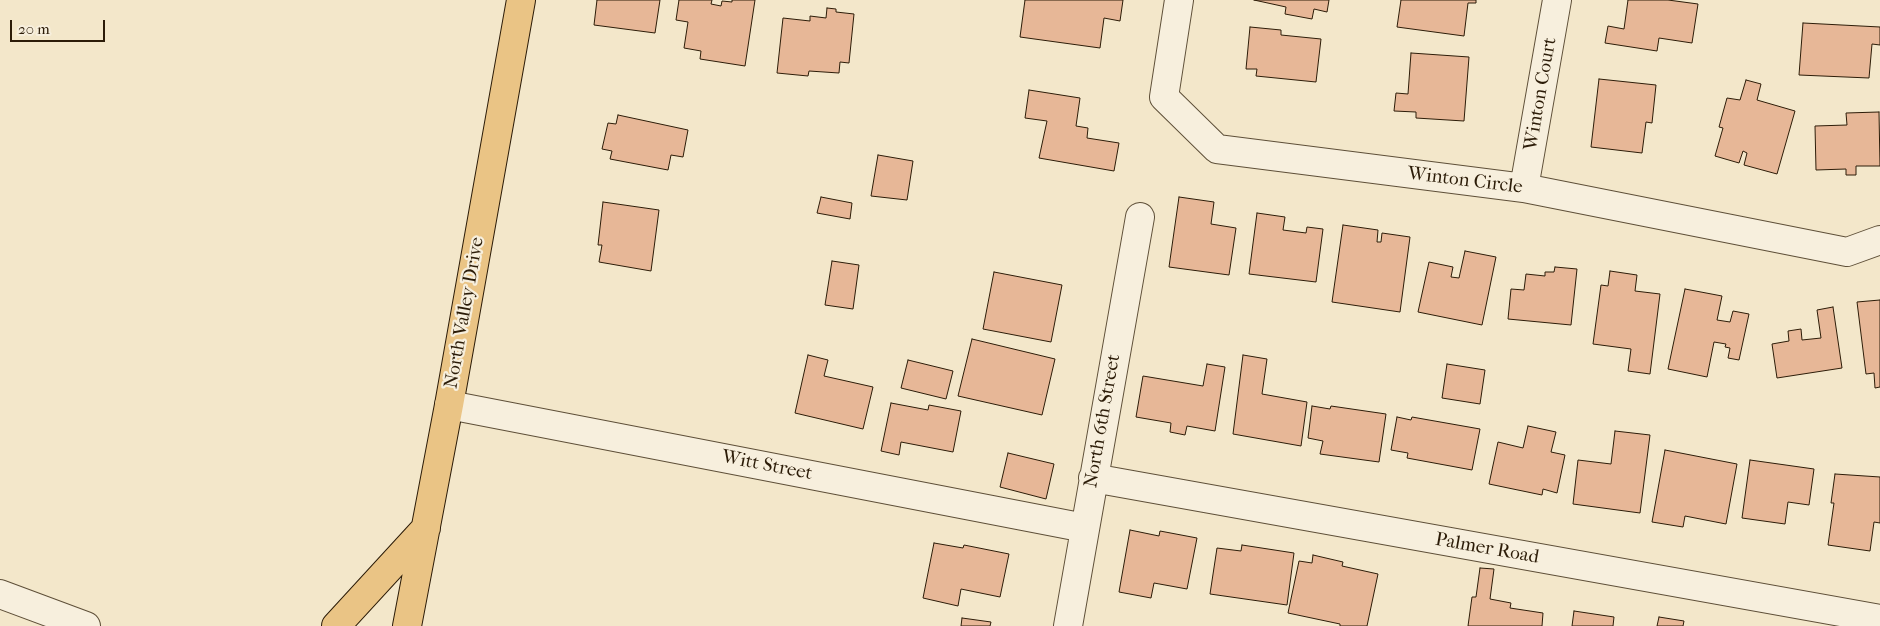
<!DOCTYPE html>
<html>
<head>
<meta charset="utf-8">
<style>
  body { margin:0 }
  #map { position:relative; width:1880px; height:626px; overflow:hidden; background:#f3e7ca; font-family:"IM FELL French Canon",serif }
  canvas { display:block }
  .scale { position:absolute; left:10px; top:20px; width:95px; height:22px; box-sizing:border-box; border:2px solid #2c1c08; border-top:0; padding-left:6px; font-size:15px; line-height:18px; white-space:nowrap; color:#2c1c08; -webkit-text-stroke:4px #f7efdd; paint-order:stroke }
</style>
</head>
<body>
<div id="map">
<canvas width="1880" height="626"></canvas>
<div class="scale">20 m</div>
</div>
<script>
const g = document.querySelector('canvas').getContext('2d');
g.lineJoin = 'round';
function fillPath(path, color) {
  g.fillStyle = color;
  g.fill(path, 'evenodd');
}
function poly(rows) {
  const path = new Path2D();
  for (const r of rows) {
    path.moveTo(r[0], r[1]);
    for (let i = 2; i < r.length; i += 2) path.lineTo(r[i], r[i + 1]);
  }
  return path;
}
function strokePath(path, color, width, dash) {
  g.strokeStyle = color;
  g.lineWidth = width;
  g.lineCap = dash ? 'butt' : 'round';
  g.setLineDash(dash || []);
  g.stroke(path);
}
function write(font, color, halo, rows, align = 'center') {
  g.font = font + ' "IM FELL French Canon",serif';
  g.lineWidth = 4.5;
  g.setLineDash([]);
  g.textBaseline = 'middle';
  g.strokeStyle = halo;
  g.fillStyle = color;
  for (const [text, x, y, turn = 0] of rows) {
    g.save();
    g.translate(x, y);
    g.rotate((+turn || 0) * Math.PI / 180);
    g.textAlign = isNaN(turn) ? turn : align;
    if (halo) g.strokeText(text, 0, 0);
    g.fillText(text, 0, 0);
    g.restore();
  }
}
const building = poly([
  [597,0,660,0,655,33,594,25,597,0],
  [679,0,712,0,711,4,721,6,722,1,732,2,732,0,755,0,745,66,700,59,701,51,684,48,688,22,676,20,679,0],
  [1025,0,1123,0,1120,21,1104,18,1100,48,1020,37,1025,0],
  [1254,0,1329,0,1327,12,1314,9,1312,19,1285,14,1286,7,1254,0],
  [1401,0,1476,0,1476,3,1468,3,1464,36,1397,27,1401,0],
  [1628,0,1668,0,1698,4,1692,43,1659,38,1657,51,1605,43,1608,26,1624,29,1628,0],
  [827,8,836,9,836,12,854,14,849,63,840,62,839,73,809,71,808,76,777,73,783,18,810,21,810,16,826,18,827,8],
  [1803,23,1880,27,1880,45,1872,44,1869,78,1799,75,1803,23],
  [1250,27,1281,30,1281,35,1321,39,1316,82,1256,76,1257,69,1246,69,1250,27],
  [1411,53,1469,57,1464,121,1416,118,1416,112,1394,111,1396,93,1408,94,1411,53],
  [1599,79,1656,85,1652,123,1646,122,1642,153,1591,147,1599,79],
  [1746,80,1761,84,1757,100,1795,111,1777,174,1744,165,1747,153,1743,151,1739,163,1715,156,1723,128,1719,127,1727,98,1740,100,1746,80],
  [1029,90,1080,98,1076,126,1088,128,1087,138,1119,143,1114,171,1039,158,1047,121,1025,118,1029,90],
  [1879,112,1880,166,1856,166,1856,175,1846,175,1846,169,1816,170,1815,126,1847,125,1846,113,1879,112],
  [618,115,688,130,683,157,671,155,668,170,610,159,612,151,602,149,608,123,616,124,618,115],
  [878,155,913,161,907,200,871,196,878,155],
  [821,197,852,203,850,219,817,213,821,197],
  [1179,197,1214,202,1211,224,1236,228,1229,275,1169,267,1179,197],
  [603,202,659,210,651,271,599,262,602,245,598,245,603,202],
  [1257,213,1285,217,1283,230,1306,233,1307,227,1323,229,1316,282,1249,274,1257,213],
  [1343,225,1378,230,1377,242,1381,242,1382,233,1410,237,1400,312,1332,302,1343,225],
  [1465,251,1496,257,1482,325,1418,312,1429,262,1453,267,1451,277,1459,278,1465,251],
  [832,261,859,265,853,309,825,305,832,261],
  [1555,267,1577,269,1571,325,1508,319,1511,289,1524,290,1526,274,1545,276,1545,272,1554,272,1555,267],
  [1610,271,1637,275,1635,291,1660,294,1650,374,1628,371,1631,349,1593,344,1601,285,1608,286,1610,271],
  [994,272,1062,285,1051,342,983,329,994,272],
  [1685,289,1722,296,1717,320,1730,322,1733,311,1749,314,1739,360,1728,358,1730,348,1725,347,1726,344,1714,342,1707,377,1668,369,1685,289],
  [1880,300,1880,387,1875,388,1874,373,1866,374,1857,302,1880,300],
  [1833,307,1842,368,1777,378,1772,344,1789,341,1788,331,1801,329,1802,340,1821,338,1817,310,1833,307],
  [972,339,1055,359,1042,415,958,396,972,339],
  [808,355,828,360,824,376,873,387,863,429,795,413,808,355],
  [1243,355,1267,359,1262,394,1307,402,1301,446,1233,434,1243,355],
  [908,360,953,371,946,399,901,388,908,360],
  [1207,364,1225,367,1215,431,1187,426,1185,435,1170,432,1171,423,1136,417,1143,376,1203,386,1207,364],
  [1447,364,1485,370,1480,404,1442,398,1447,364],
  [891,403,928,410,929,405,961,411,953,452,901,442,899,455,881,451,891,403],
  [1312,406,1330,409,1331,406,1386,414,1379,462,1320,454,1323,441,1308,438,1312,406],
  [1397,417,1411,420,1412,417,1480,429,1472,470,1407,458,1408,453,1391,450,1397,417],
  [1528,426,1556,432,1551,452,1565,455,1557,493,1543,489,1542,495,1489,484,1498,442,1523,448,1528,426],
  [1615,431,1650,435,1640,513,1573,504,1578,460,1611,464,1615,431],
  [1665,450,1737,464,1726,524,1685,516,1683,527,1652,522,1665,450],
  [1008,453,1054,464,1046,499,1000,487,1008,453],
  [1750,460,1814,469,1809,505,1788,502,1785,524,1742,518,1750,460],
  [1835,474,1880,477,1880,523,1874,522,1870,551,1828,545,1834,503,1831,503,1835,474],
  [1130,530,1159,536,1160,531,1197,538,1187,589,1154,583,1151,598,1119,592,1130,530],
  [934,543,963,548,964,545,1009,554,1000,597,961,589,958,606,923,598,934,543],
  [1242,545,1294,553,1287,605,1210,594,1217,548,1241,551,1242,545],
  [1313,555,1343,562,1342,566,1378,574,1367,626,1340,626,1340,624,1288,613,1299,561,1312,563,1313,555],
  [1480,568,1494,569,1490,599,1511,603,1510,608,1543,613,1542,626,1468,626,1472,597,1476,597,1480,568],
  [1574,611,1614,617,1613,626,1572,626,1574,611],
  [1659,617,1684,621,1683,626,1657,626,1659,617],
  [962,618,991,622,990,626,961,626,962,618]
]);
const minor = poly([
  [1179,0,1164,97,1217,149,1524,188,1847,252,1880,240],
  [1524,188,1557,0],
  [449,405,1085,528],
  [1093,478,1880,619],
  [1068,626,1140,217]
]);
const tertiary = poly([
  [0,594,86,626]
]);
const primary = poly([
  [336,626,426,528],
  [407,626,449,405,521,0]
]);
const streetNames = [
  ["Winton Court",1541,94,-80],
  ["Winton Circle",1465,181,7],
  ["North Valley Drive",465,313,-80],
  ["North 6th Street",1103,421,-80],
  ["Witt Street",767,466,11],
  ["Palmer Road",1487,549,10]
];
fillPath(building, '#e7b797');
strokePath(building, '#2c1c08', 1);
strokePath(minor, '#5e4f38', 30);
strokePath(tertiary, '#5e4f38', 30);
strokePath(primary, '#2c1c08', 30);
strokePath(minor, '#f7efdd', 28);
strokePath(tertiary, '#f7efdd', 28);
strokePath(primary, '#eac485', 28);
write('19px', '#2c1c08', '#f7efdd', streetNames);
</script>
</body>
</html>
